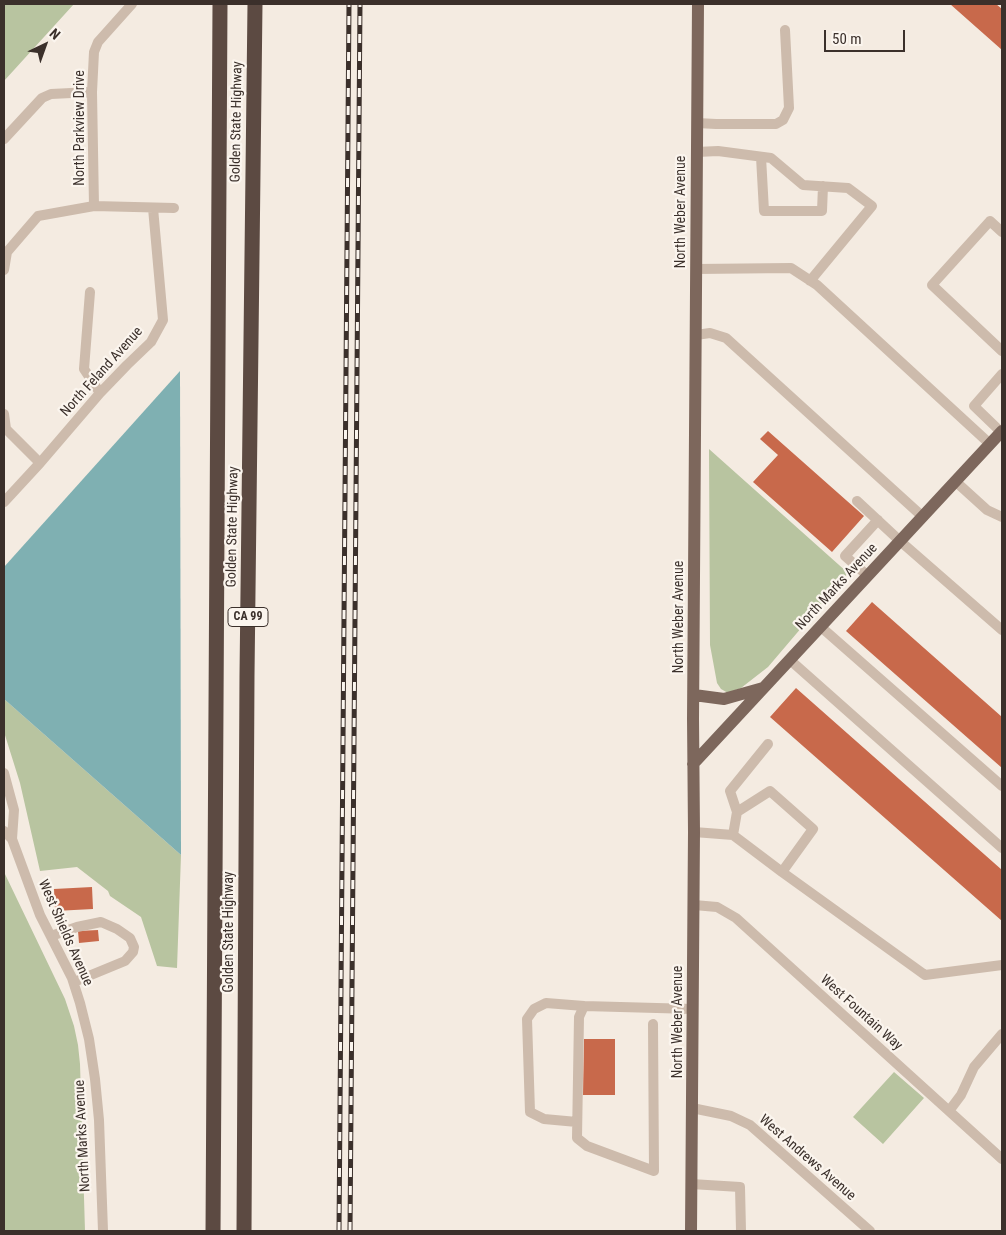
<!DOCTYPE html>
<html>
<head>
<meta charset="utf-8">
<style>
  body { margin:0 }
  #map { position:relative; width:1006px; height:1235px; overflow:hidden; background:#f4ebe1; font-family:"Roboto Condensed",sans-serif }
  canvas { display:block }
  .frame { position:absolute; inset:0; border:5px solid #3b302b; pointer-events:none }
  .north { position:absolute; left:20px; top:20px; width:50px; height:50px; -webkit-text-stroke:4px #fbf5ee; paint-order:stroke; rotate:42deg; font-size:14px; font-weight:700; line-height:20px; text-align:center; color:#3b302b }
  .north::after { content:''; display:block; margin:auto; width:18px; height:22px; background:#3b302b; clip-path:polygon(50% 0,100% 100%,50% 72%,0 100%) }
  .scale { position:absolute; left:824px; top:30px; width:81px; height:22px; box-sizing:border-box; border:2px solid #3b302b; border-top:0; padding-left:6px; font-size:15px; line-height:18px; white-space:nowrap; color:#3b302b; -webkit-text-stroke:4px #fbf5ee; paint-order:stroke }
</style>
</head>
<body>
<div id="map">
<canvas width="1006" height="1235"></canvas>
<div class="frame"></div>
<div class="north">N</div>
<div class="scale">50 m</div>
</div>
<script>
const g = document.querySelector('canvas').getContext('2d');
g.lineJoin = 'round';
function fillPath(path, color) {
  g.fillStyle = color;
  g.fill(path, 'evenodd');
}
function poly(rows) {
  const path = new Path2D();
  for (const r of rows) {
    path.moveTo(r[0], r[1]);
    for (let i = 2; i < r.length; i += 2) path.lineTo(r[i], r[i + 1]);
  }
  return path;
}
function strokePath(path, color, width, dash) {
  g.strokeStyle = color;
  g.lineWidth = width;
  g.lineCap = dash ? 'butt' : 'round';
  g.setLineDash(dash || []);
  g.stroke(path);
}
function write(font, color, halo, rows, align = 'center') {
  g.font = font + ' "Roboto Condensed",sans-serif';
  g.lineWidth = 4.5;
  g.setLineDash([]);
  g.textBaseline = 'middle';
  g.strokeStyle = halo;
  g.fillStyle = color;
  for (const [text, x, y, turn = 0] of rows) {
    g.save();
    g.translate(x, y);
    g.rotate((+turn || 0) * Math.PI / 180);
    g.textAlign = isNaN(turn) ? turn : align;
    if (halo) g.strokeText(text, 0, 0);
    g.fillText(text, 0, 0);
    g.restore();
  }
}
const green = poly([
  [4,4,74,4,4,81],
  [709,449,848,573,768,667,741,688,728,693,721,689,717,683,710,645],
  [4,699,181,855,177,968,157,966,141,917,110,896,108,891,77,867,40,871,20,783,4,732],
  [4,872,65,999,74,1026,78,1045,80,1064,85,1231,4,1231],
  [894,1072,924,1098,883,1144,853,1117]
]);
const water = poly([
  [180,371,181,855,4,699,4,567]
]);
const building = poly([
  [950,4,996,4,1002,9,1002,50],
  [768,431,864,516,832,552,753,482,778,455,760,439],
  [872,602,1002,717,1002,768,846,631],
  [796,688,1002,870,1002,921,770,717],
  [92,887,93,909,55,911,54,889],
  [98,930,99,941,79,943,78,931],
  [584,1039,615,1039,615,1095,583,1095]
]);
const minor = poly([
  [697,123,716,124,776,124,783,120,789,108,785,30],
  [4,139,42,98,51,94,92,92],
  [697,152,718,151,771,158,803,185,848,188,872,206,810,281],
  [761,157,764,211,822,211,823,186],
  [94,206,92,92,94,52,98,42,132,4],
  [1002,232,990,221,932,285,1002,351],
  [696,269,791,268,817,285,990,444],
  [4,270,7,252,38,216,94,206,174,208],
  [90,292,84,369,100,393],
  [696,335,710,333,726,338,923,517],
  [4,414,6,429,40,463],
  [1001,432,974,406,1002,374],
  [955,481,987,510,1002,517],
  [857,501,900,541,1002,630],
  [4,502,40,463,100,393,127,365,151,342,163,320,153,208],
  [868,576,845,556,878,520],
  [821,627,1002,786],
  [790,660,1002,848],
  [4,773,14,810,12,839],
  [737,812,770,791,813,829,782,872],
  [4,831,12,839,40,915,72,978,80,1003,89,1039,95,1079,99,1120,103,1231],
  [694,832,733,835,782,872,925,975,1002,965],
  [733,835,737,812,730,791,768,744],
  [694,905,717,907,736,918,1002,1159],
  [51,936,77,927,101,922,117,929,130,938,134,947,133,952,125,961,74,982],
  [653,1024,654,1171,587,1146,577,1138,579,1017,584,1006,693,1009],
  [692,1108,731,1116,750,1125,870,1231],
  [949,1111,961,1095,974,1067,1002,1034],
  [577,1122,544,1119,530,1112,527,1019,534,1009,546,1003,584,1006],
  [691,1184,740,1187,741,1231]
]);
const major = poly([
  [694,695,724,699,763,688],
  [693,764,1002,431],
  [691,1231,694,832,693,718,698,4]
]);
const highway = poly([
  [213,1231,220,4],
  [244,1231,247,675,255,4]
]);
const rail = poly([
  [339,1231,349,4],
  [350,1231,360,4]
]);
const shields = [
  [248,617,40]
];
const shieldNames = [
  ["CA 99",248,617]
];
const streetNames = [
  ["Golden State Highway",237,122,-89],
  ["North Parkview Drive",80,128,-90],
  ["North Weber Avenue",681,212,-90],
  ["North Feland Avenue",102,372,-48],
  ["Golden State Highway",233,527,-89],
  ["North Marks Avenue",837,587,-47],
  ["North Weber Avenue",679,617,-90],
  ["Golden State Highway",229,932,-90],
  ["West Shields Avenue",65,933,66],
  ["West Fountain Way",861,1013,42],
  ["North Weber Avenue",678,1022,-90],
  ["North Marks Avenue",83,1136,-93],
  ["West Andrews Avenue",807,1158,41]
];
fillPath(green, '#b8c4a0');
fillPath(water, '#7fb0b2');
fillPath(building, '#c8694b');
strokePath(minor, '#cdbbac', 10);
strokePath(major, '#7d675c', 12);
strokePath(highway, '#5c4a42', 15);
strokePath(rail, '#3b302b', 5);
strokePath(rail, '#fbf5ee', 3, [9]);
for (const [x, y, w] of shields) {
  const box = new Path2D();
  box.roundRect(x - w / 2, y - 9.5, w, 19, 4);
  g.fillStyle = '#fbf5ee';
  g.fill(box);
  strokePath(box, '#3b302b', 1);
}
write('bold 12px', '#3b302b', null, shieldNames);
write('14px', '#3b302b', '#fbf5ee', streetNames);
</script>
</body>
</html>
